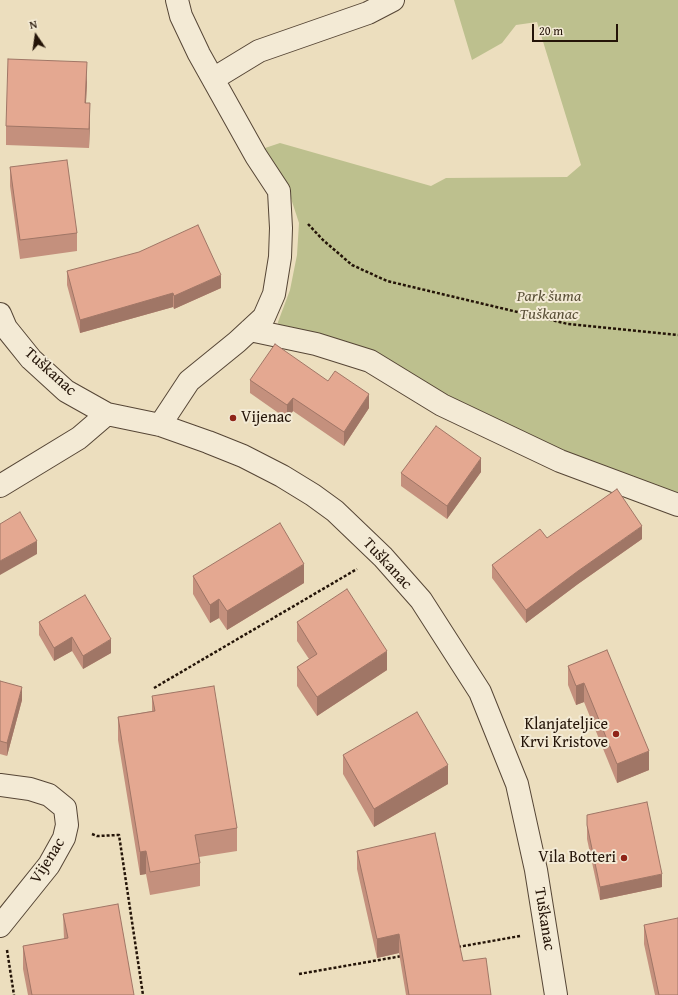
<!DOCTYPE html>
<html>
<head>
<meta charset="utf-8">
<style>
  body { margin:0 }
  #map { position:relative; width:678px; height:995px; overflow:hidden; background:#ecdebe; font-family:"Gentium Book Plus",serif }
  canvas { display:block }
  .north { position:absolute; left:16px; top:16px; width:40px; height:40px; -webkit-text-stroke:3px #f3ead5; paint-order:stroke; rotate:347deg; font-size:11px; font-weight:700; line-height:16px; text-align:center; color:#241408 }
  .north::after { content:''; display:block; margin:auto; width:14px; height:18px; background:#241408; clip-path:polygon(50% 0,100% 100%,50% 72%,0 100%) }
  .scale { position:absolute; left:532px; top:24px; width:86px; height:18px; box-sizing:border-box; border:2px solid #241408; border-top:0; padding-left:5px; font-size:12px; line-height:14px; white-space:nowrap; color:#241408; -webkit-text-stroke:3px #f3ead5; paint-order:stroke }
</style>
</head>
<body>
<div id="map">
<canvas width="678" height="995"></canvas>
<div class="north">N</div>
<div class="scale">20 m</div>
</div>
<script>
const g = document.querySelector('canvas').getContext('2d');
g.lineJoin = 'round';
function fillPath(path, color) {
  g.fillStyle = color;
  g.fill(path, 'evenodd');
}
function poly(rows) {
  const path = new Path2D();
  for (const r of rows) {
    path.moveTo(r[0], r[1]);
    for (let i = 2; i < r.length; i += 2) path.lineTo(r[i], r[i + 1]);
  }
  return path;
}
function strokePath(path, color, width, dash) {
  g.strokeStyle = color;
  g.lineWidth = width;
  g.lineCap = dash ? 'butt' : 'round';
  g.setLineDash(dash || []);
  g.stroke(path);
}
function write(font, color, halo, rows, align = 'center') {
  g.font = font + ' "Gentium Book Plus",serif';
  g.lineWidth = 4;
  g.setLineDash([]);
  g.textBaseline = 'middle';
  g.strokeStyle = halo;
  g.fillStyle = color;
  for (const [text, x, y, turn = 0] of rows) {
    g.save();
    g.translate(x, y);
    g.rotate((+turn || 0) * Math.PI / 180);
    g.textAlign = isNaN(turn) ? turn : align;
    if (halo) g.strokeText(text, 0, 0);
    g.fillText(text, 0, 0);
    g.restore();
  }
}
const green = poly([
  [454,0,678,0,678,495,628,479,279,330,278,322,290,290,297,255,299,223,285,180,262,149,280,143,431,186,446,178,567,177,581,165,537,22,516,25,502,43,472,60]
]);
const path = poly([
  [308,224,323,240,352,265,387,281,568,324,678,335],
  [154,688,357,569],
  [92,834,97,836,119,835,143,995],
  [458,947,520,936],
  [7,950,14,995],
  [299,974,402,956]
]);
const minor = poly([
  [213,79,259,51,368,13,393,0],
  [0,314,6,328,31,359,66,391,107,414,160,425,208,442,243,456,282,476,313,495,335,511,383,557,421,600,480,692,517,784,536,870,556,995],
  [250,330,316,344,370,361,442,405,560,461,678,505],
  [160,425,189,381,237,342,264,317,274,294,280,257,281,228,279,191,256,156,199,54,181,16,177,0],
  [0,486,79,438,107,414],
  [0,785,30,789,49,795,65,808,67,825,64,838,49,865,0,926]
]);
const wall = poly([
  [87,81,86,103,90,121,89,148,6,145,6,126],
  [10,167,77,233,77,251,20,259,10,186],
  [67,271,221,288,174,309,173,307,80,333,67,285],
  [250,380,328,381,369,408,344,446,293,411,287,419,250,393],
  [481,472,447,519,401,486,401,473],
  [642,539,578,584,526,623,492,578,492,565],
  [193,576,304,583,227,630,219,618,210,623,193,594],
  [39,622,111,653,83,669,72,651,54,661,39,635],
  [297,622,387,670,317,716,297,686,297,667,309,659,297,641],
  [607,650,649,770,617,783,584,702,576,705,568,685,568,666],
  [0,681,22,700,7,756,0,754],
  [152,696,237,828,237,851,199,857,200,863,200,886,150,895,146,874,140,875,118,740,118,717,152,711],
  [343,755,448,784,374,827,343,774],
  [587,815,662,887,600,900,587,839],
  [357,851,463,961,491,995,406,995,399,953,377,958,357,869],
  [63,914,134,995,28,995,23,969,23,946,64,939],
  [644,925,678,995,655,995,644,944]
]);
const shadedWall = poly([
  [87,62,87,81,85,121,85,103],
  [90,103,90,121,89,148,89,129],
  [221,275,221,288,174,309,174,296],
  [173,293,173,307,80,333,80,320],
  [369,394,369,408,344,446,344,432],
  [293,398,293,411,287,419,287,405],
  [481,458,481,472,447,519,447,506],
  [642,526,642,539,578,584,526,623,526,610,578,571],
  [37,541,37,554,0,575,0,561],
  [304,564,304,583,227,630,227,611],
  [219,599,219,618,210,623,210,605],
  [72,637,72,651,54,661,54,648],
  [111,639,111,653,83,669,83,656],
  [387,651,387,670,317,716,317,697],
  [584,683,584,702,576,705,576,686],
  [22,687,22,700,7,756,7,743],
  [649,751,649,770,617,783,617,764],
  [448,765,448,784,374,827,374,809],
  [146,851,146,874,140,875,140,852],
  [662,874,662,887,600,900,600,887],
  [399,934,399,953,377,958,377,939]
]);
const building = poly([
  [8,59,87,62,85,103,90,103,89,129,6,126,8,59],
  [67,160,77,233,20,240,10,167,67,160],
  [198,225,221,275,174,296,173,293,80,320,67,271,139,252,198,225],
  [275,344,328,381,335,371,369,394,344,432,293,398,287,405,250,380,275,344],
  [436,426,481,458,447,506,401,473,436,426],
  [617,489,642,526,578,571,526,610,492,565,540,529,547,538,617,489],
  [20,512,37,541,0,561,0,524,20,512],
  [280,523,304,564,227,611,219,599,210,605,193,576,280,523],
  [347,589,387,651,317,697,297,667,317,654,297,622,347,589],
  [85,595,111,639,83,656,72,637,54,648,39,622,85,595],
  [607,650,649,751,617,764,584,683,576,686,568,666,607,650],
  [0,681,22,687,7,743,0,741,0,681],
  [214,686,237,828,195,835,200,863,150,872,146,851,140,852,118,717,155,711,152,696,214,686],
  [417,712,448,765,374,809,343,755,417,712],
  [647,802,662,874,600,887,587,825,587,815,647,802],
  [435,833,463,961,486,958,491,995,409,995,399,934,377,939,357,851,435,833],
  [118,904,134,995,32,995,23,946,68,938,63,914,118,904],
  [678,918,678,995,659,995,644,925,678,918]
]);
const markers = [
  [233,418,4,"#8f2418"],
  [616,734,4,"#8f2418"],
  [624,858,4,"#8f2418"]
];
const parkNames = [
  ["Park šuma",549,297],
  ["Tuškanac",549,315]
];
const streetNames = [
  ["Tuškanac",50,372,42],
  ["Tuškanac",387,564,47],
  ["Vijenac",48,861,-58],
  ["Tuškanac",544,919,81]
];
const poiNames = [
  ["Vijenac",241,418,"left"],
  ["Klanjateljice",608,725],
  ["Krvi Kristove",608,743],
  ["Vila Botteri",616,858]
];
fillPath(green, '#bdc08e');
strokePath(minor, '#564636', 24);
strokePath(path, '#241408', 2.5, [3, 2]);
strokePath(minor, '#f3ead5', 22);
fillPath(wall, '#c4907d');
fillPath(shadedWall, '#a07666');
fillPath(building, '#e4a891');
strokePath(building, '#a07666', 1);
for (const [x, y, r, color] of markers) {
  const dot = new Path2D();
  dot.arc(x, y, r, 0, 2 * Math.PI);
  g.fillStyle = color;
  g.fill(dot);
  strokePath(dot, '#f3ead5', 1.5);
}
write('italic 16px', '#5a5037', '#f3ead5', parkNames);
write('16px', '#241408', '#f3ead5', streetNames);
write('16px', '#241408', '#f3ead5', poiNames, 'right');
</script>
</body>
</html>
